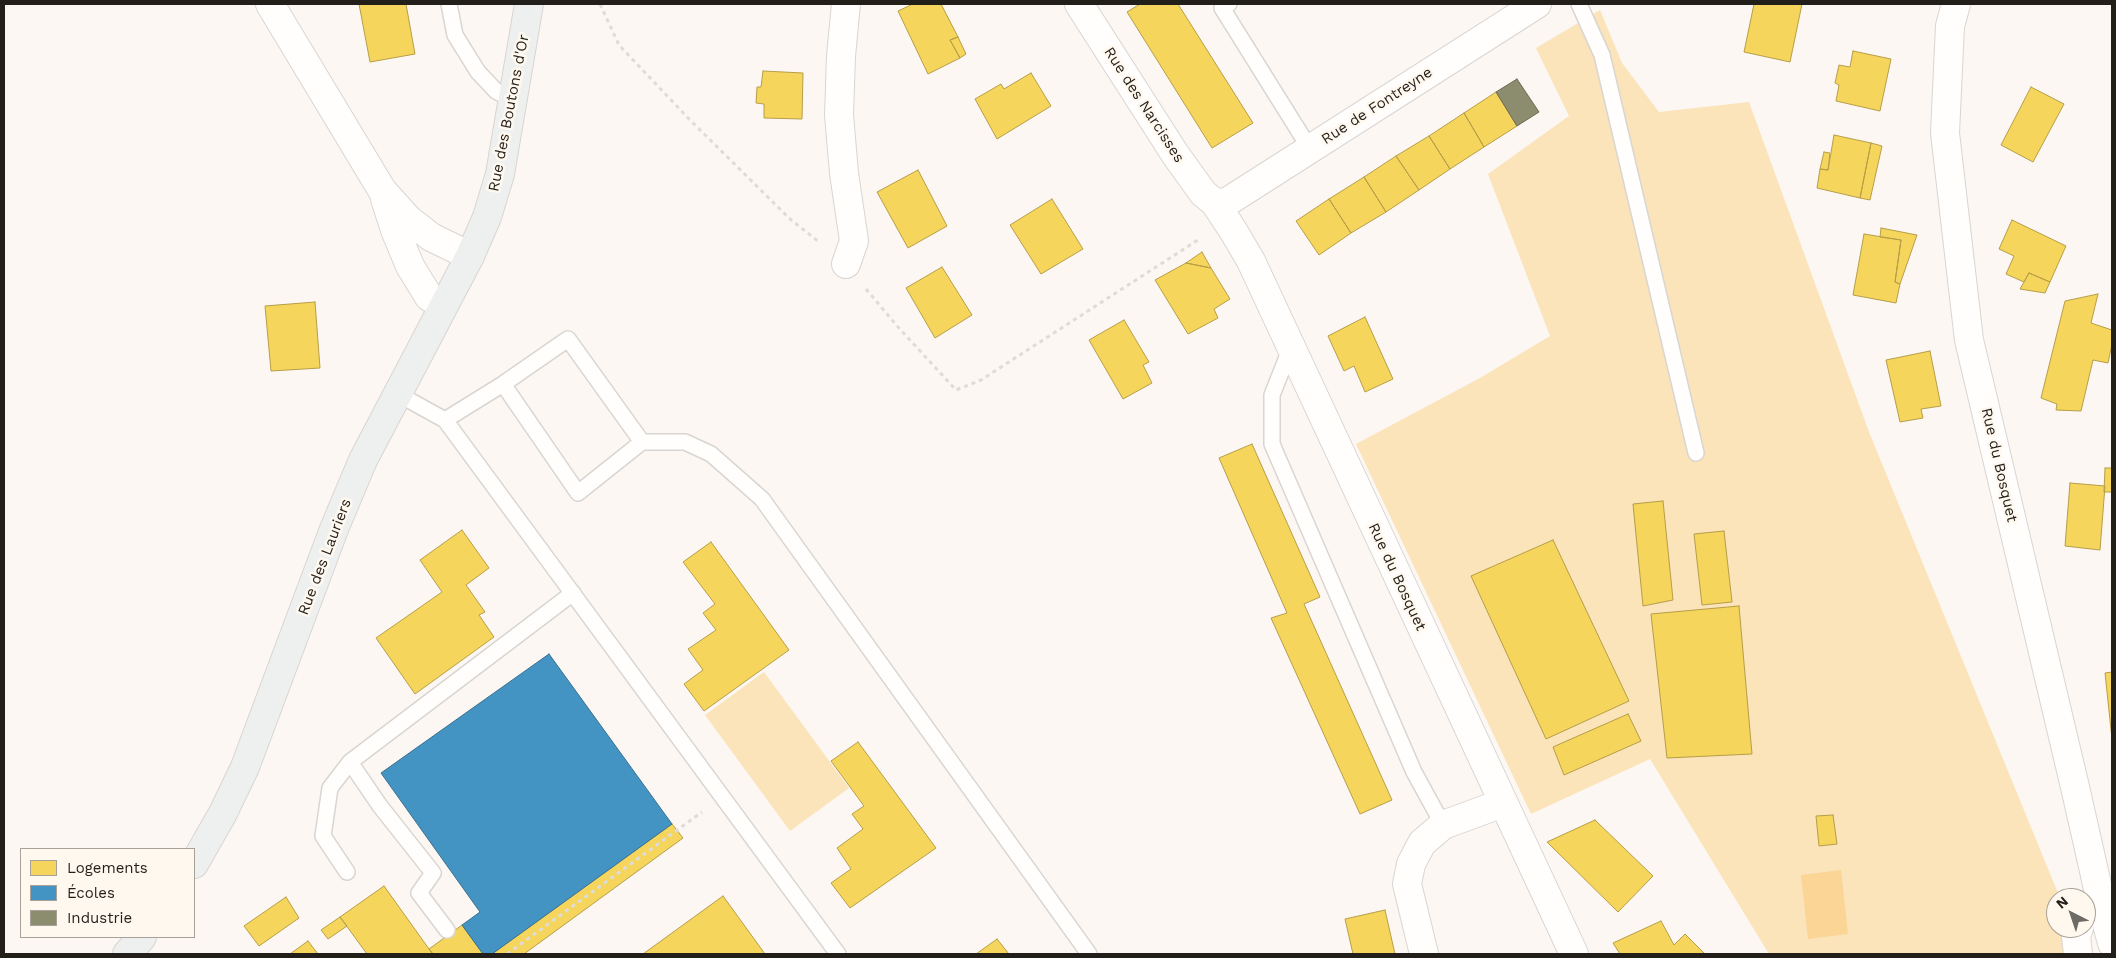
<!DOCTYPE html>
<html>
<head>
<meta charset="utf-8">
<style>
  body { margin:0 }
  #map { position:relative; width:2116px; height:958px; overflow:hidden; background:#fcf7f2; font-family:"Work Sans",sans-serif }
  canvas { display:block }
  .frame { position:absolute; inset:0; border:5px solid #221f1b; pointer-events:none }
  .legend { position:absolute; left:20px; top:848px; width:175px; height:90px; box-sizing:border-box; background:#fff8ef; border:1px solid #a7a19a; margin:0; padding:6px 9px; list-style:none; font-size:15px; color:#221f1b }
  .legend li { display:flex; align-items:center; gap:10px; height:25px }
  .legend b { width:25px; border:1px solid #a7a19a }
  .north { position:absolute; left:2046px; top:888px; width:50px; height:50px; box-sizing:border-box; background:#fff8ef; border:1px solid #a7a19a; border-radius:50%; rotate:319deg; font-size:14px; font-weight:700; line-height:20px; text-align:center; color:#221f1b }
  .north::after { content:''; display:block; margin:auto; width:18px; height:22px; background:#6e6b66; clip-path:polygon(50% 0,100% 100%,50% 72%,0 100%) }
</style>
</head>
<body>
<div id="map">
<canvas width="2116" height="958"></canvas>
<div class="frame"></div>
<ul class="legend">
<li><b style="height:14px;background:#f6d55c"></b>Logements</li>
<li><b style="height:14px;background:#4393c3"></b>Écoles</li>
<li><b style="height:14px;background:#8c8c6e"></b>Industrie</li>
</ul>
<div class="north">N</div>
</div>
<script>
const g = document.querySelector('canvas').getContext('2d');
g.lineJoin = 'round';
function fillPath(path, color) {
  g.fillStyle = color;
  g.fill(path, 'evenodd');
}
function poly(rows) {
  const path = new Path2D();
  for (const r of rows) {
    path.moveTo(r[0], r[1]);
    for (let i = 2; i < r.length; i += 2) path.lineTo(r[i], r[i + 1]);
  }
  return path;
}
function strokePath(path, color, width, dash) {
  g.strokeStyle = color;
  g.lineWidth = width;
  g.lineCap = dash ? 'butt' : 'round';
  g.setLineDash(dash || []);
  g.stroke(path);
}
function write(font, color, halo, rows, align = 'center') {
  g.font = font + ' "Work Sans",sans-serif';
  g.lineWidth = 5;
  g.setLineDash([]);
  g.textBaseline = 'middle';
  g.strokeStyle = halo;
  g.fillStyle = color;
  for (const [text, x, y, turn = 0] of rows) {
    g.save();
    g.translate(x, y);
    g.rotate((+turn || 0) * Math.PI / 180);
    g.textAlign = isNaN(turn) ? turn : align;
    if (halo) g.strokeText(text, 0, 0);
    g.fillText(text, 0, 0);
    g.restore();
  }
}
const green = poly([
  [1600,10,1622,63,1659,112,1749,102,1869,432,2060,898,2056,898,2056,928,2064,928,2066,954,1769,954,1650,759,1531,814,1356,444,1480,378,1550,336,1488,174,1569,116,1536,48],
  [764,672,849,788,790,831,705,715]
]);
const water = poly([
  [1841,870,1848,934,1808,939,1801,875]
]);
const homes = poly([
  [359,4,406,4,415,54,370,62,359,4],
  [913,4,941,4,958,37,950,40,960,58,928,74,898,11,913,4],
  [1140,4,1178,4,1253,123,1212,148,1127,12,1140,4],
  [1754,4,1802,4,1790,62,1744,52,1754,4],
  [958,37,966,54,960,58,950,40,958,37],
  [1853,51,1891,59,1880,111,1836,101,1839,85,1835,83,1839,65,1850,67,1853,51],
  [763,71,803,73,802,119,764,118,764,104,756,103,757,87,761,87,763,71],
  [1031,73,1051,106,997,139,975,99,1001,84,1004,89,1031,73],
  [2031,87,2064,104,2033,162,2001,145,2031,87],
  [1496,92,1517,126,1484,147,1464,113,1496,92],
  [1464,113,1484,147,1450,169,1429,136,1464,113],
  [1834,135,1871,143,1860,198,1817,188,1820,169,1828,170,1834,135],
  [1429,136,1450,169,1419,190,1396,156,1429,136],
  [1871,143,1882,146,1870,200,1860,198,1871,143],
  [1824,152,1830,153,1828,170,1820,169,1824,152],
  [1396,156,1419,190,1386,212,1364,177,1396,156],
  [918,170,947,226,908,248,877,192,918,170],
  [1364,177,1386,212,1351,233,1329,199,1364,177],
  [1052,199,1083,249,1041,274,1010,225,1052,199],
  [1329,199,1351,233,1319,255,1296,221,1329,199],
  [2012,220,2066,246,2050,282,2029,273,2024,282,2006,274,2014,256,1999,249,2012,220],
  [1881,228,1917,235,1900,284,1895,282,1901,240,1880,237,1881,228],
  [1864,234,1901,240,1895,282,1900,284,1896,303,1853,295,1864,234],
  [1202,252,1211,268,1186,263,1202,252],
  [1186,263,1211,268,1230,299,1214,309,1218,318,1188,334,1155,280,1186,263],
  [942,267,972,315,935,338,906,288,942,267],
  [2029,273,2050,282,2045,293,2020,289,2029,273],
  [2098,294,2091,323,2112,330,2112,344,2108,363,2093,360,2081,411,2056,410,2057,404,2041,398,2065,301,2098,294],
  [315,302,320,368,271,371,265,306,315,302],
  [1365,317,1393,379,1365,392,1354,366,1344,371,1328,336,1365,317],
  [1124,320,1149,362,1143,365,1152,383,1123,399,1089,340,1124,320],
  [1930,351,1941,406,1921,409,1923,418,1900,422,1886,360,1930,351],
  [1252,444,1320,597,1304,604,1392,800,1360,814,1271,618,1287,613,1219,458,1252,444],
  [2105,468,2112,468,2112,492,2104,492,2105,468],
  [2070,483,2105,486,2100,550,2065,546,2070,483],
  [1663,501,1673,600,1643,606,1633,504,1663,501],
  [462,530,489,568,466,585,485,612,479,615,494,637,415,694,376,638,442,592,420,560,462,530],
  [1724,531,1732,602,1702,605,1694,534,1724,531],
  [1553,540,1629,701,1546,739,1471,576,1553,540],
  [711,542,789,650,704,711,684,684,703,670,688,649,716,630,703,613,715,604,683,562,711,542],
  [1739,606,1752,754,1667,758,1651,614,1739,606],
  [2112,672,2112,739,2105,673,2112,672],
  [1628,714,1641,741,1564,775,1553,747,1628,714],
  [858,742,936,848,850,908,831,883,851,869,837,848,863,829,852,814,864,806,831,761,858,742],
  [1833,815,1837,844,1819,846,1816,816,1833,815],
  [1595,820,1653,876,1618,912,1547,842,1595,820],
  [672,824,683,838,524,954,492,954,672,824],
  [384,886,429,949,433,954,367,954,340,917,384,886],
  [723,896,765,954,643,954,723,896],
  [286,897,299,918,259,946,244,926,286,897],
  [1385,910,1395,954,1353,954,1345,919,1385,910],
  [340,917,347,926,328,939,321,930,340,917],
  [1661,921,1674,945,1685,934,1705,954,1620,954,1613,943,1661,921],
  [462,925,483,954,433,954,429,949,462,925],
  [997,939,1009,954,976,954,997,939],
  [308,941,318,954,290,954,308,941]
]);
const schools = poly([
  [549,654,672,824,492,954,483,954,462,925,480,912,381,773,549,654]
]);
const industry = poly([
  [1517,79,1539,112,1517,126,1496,92,1517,79]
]);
const path = poly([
  [600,4,619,45,689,119,790,219,819,242],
  [866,289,898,327,956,390,981,380,1201,238],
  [507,954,702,812]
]);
const lane = poly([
  [449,4,455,35,478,72,496,91,513,100],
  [1229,4,1222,8,1310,149],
  [1579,4,1602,55,1696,453],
  [1291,347,1272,395,1272,444,1414,772,1443,825],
  [398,394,445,420,838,954],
  [445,420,503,384,568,339,642,442,578,493,503,384],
  [642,442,685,442,711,454,762,499,1089,954],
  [347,872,323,836,330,788,350,762],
  [447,930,419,893,433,873,380,806,350,762,573,593]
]);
const street = poly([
  [270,4,382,190,408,219,431,237,470,256],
  [1079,4,1175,154,1203,193,1215,203,1234,232,1251,261,1574,954],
  [1956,4,1950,26,1945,133,1969,340,2075,787,2101,902,2112,943],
  [385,199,395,230,410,266,429,297,444,305],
  [1215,203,1227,202,1537,4],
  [846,264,854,241,844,173,839,115,841,56,846,4],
  [1424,954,1407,884,1411,864,1422,843,1443,825,1503,803],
  [2078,954,2076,936,2079,928]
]);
const secondary = poly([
  [194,864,223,813,245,767,334,529,363,460,470,256,487,217,500,174,529,4],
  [127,954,142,937]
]);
const streetNames = [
  ["Rue des Narcisses",1144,105,57],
  ["Rue de Fontreyne",1377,106,-33],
  ["Rue des Boutons d'Or",509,113,-79],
  ["Rue du Bosquet",1999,465,77],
  ["Rue des Lauriers",325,557,-69],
  ["Rue du Bosquet",1397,577,65]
];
fillPath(green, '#fbe3ba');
fillPath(water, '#fad596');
fillPath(homes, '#f6d55c');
strokePath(homes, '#b69e48', 1);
fillPath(schools, '#4393c3');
strokePath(schools, '#397091', 1);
fillPath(industry, '#8c8c6e');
strokePath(industry, '#6c6b55', 1);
strokePath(lane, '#d9d5d1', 18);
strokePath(street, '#d9d5d1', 30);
strokePath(secondary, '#d9d5d1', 30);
strokePath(path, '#dddcda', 3, [4, 4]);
strokePath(lane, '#fffefd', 15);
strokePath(street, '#fffefd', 28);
strokePath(secondary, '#eef0ef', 28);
write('15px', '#221f1b', '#fff8ef', streetNames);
</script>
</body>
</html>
